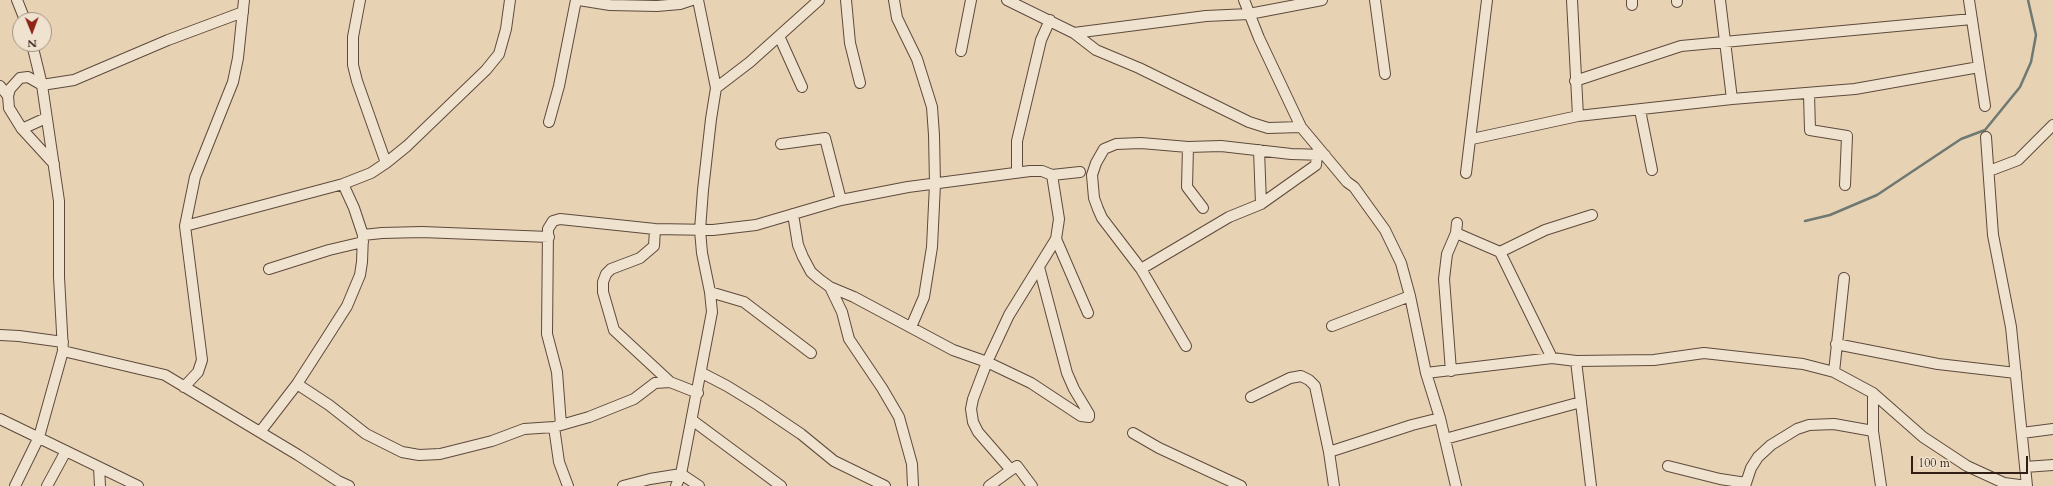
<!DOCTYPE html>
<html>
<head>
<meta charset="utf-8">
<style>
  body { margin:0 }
  #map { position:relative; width:2053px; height:486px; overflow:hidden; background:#e7d2b4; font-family:Cardo,serif }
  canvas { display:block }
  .north { position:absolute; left:12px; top:12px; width:40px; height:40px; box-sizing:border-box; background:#efe2ce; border:1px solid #a39384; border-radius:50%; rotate:179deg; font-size:11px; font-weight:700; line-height:16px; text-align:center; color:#311d14 }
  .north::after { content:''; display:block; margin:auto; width:14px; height:18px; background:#8f2418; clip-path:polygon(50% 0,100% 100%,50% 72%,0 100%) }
  .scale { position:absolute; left:1911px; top:456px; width:117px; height:18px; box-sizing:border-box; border:2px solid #311d14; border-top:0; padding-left:5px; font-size:12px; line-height:14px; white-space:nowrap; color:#311d14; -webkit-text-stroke:3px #efe2ce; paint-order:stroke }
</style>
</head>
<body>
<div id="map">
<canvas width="2053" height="486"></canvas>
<div class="north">N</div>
<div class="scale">100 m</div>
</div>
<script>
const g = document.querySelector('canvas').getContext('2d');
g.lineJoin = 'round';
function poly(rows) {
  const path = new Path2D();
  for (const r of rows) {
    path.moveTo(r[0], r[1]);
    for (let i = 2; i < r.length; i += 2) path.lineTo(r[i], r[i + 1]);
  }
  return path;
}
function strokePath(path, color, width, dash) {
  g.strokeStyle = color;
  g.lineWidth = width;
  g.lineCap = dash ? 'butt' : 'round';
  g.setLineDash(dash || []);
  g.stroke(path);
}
const stream = poly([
  [1805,221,1830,215,1877,195,1961,139,1985,130,2020,87,2031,62,2036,35,2028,0]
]);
const minor = poly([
  [17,0,25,20],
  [360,0,353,37,353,65,357,81,386,163],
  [579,0,610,5,657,6,680,4,692,0],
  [846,0,850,43,860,83],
  [894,0,897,18,917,59,932,107,934,135,935,184,932,247,924,297,911,327],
  [1007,0,1074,33,1096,50,1139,68,1249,122,1268,128,1301,127],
  [1244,0,1259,38,1301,127,1347,182,1354,187,1385,230,1401,263,1410,296,1426,373,1440,418,1456,486],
  [1375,0,1385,74],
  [1572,0,1578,116],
  [1632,0,1632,5],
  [1677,0,1677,2],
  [1720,0,1732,99],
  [1969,0,1985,106],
  [1074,33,1206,16,1249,14,1322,0],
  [779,36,802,87],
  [961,51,971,0],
  [1575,81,1681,46,1972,19],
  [0,86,8,96],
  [716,88,750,62,819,0],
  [1809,94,1810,130,1847,136,1845,185],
  [1640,110,1652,170],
  [549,122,559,86,576,0],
  [22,129,46,118],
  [1986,137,1993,235,2011,327,2027,486],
  [1472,139,1578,116,1732,99,1855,89,1979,67],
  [781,144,825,138,841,200],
  [1188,147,1187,187,1203,208],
  [1259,150,1261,204],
  [54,164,22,129,9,108,8,96,10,89,20,78,28,77,42,85,74,80,168,40,243,12],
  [1989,171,2018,160,2053,125],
  [1017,172,1017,141,1041,40,1050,20],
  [1466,173,1487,0],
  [793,214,798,245,803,257,811,272,819,279,830,287,854,297,953,350,987,362,1031,383,1081,416,1089,417,1089,414,1074,389,1067,373,1039,267],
  [185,226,343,184,371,173,386,163,407,146,486,70,499,54,506,29,510,0],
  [655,229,654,246,640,258,611,269,606,274,603,282,603,292,614,330,670,382],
  [1456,233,1500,252,1552,358],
  [363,235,382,233,422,232,549,237],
  [1056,239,1088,313],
  [1500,252,1545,230,1592,215],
  [269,269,329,250,363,242],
  [1141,269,1229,217,1261,204,1316,165,1317,155],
  [830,287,842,312,849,339,882,388,899,417,912,464,913,486],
  [710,292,744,302,811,353],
  [1332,326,1410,296],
  [0,335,19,336,63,342],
  [1836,344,1938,364,2016,373],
  [1186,346,1141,269,1102,218,1098,209,1094,198,1092,175,1096,163,1104,149,1116,144,1141,143,1188,147,1221,146,1291,154,1325,155],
  [63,351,165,375,298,455,338,481,349,486],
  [1576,361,1591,486],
  [1451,371,1444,279,1447,254,1456,233,1457,223],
  [1834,372,1844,278],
  [702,373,727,386,758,405,801,434,834,461,885,486],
  [1426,373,1552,358,1576,361,1654,360,1704,353,1803,364,1834,372,1873,393,1923,437,1967,466,2004,483,2027,486],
  [297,384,329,405,366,434,402,452,419,455,440,454,492,441,524,429,554,427,589,417,634,399,655,383,670,382,698,393],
  [184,387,198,372,202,360,185,226,195,177,233,82,238,58,244,0],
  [1873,393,1873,431,1881,486],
  [1251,397,1290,378,1301,376,1309,380,1315,386,1329,452,1334,486],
  [0,419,138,486],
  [692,420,781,486],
  [561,425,557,372,547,334,548,229,553,221,560,219,655,229,713,230,756,225,841,200,908,187,1030,171,1042,171,1052,175,1080,172],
  [554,427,559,462,568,486],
  [260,432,297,384,326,339,347,306,360,275,362,262,363,235,354,208,343,184],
  [1133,433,1159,448,1241,486],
  [2022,433,2053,429],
  [1445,439,1581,402],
  [1329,452,1412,425,1440,418],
  [1668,466,1720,479,1746,483],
  [99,467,100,486],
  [2025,467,2053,465],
  [1011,470,1017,466,1032,486],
  [15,486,39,437,63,351,59,277,59,201,42,85,32,44],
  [47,486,66,451],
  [623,486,650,479,681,474,699,486],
  [676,486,681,474,712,312,710,292,702,253,700,230,703,190,711,119,716,88,698,0],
  [989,486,1011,470,978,432,973,422,971,409,973,399,987,362,1009,315,1056,239,1059,219,1052,175],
  [1745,486,1751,468,1758,457,1771,445,1797,429,1809,425,1834,424,1873,431]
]);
strokePath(stream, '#6e7973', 2.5);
strokePath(minor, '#5e4a3c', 12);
strokePath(minor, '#efe2ce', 10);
</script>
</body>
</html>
